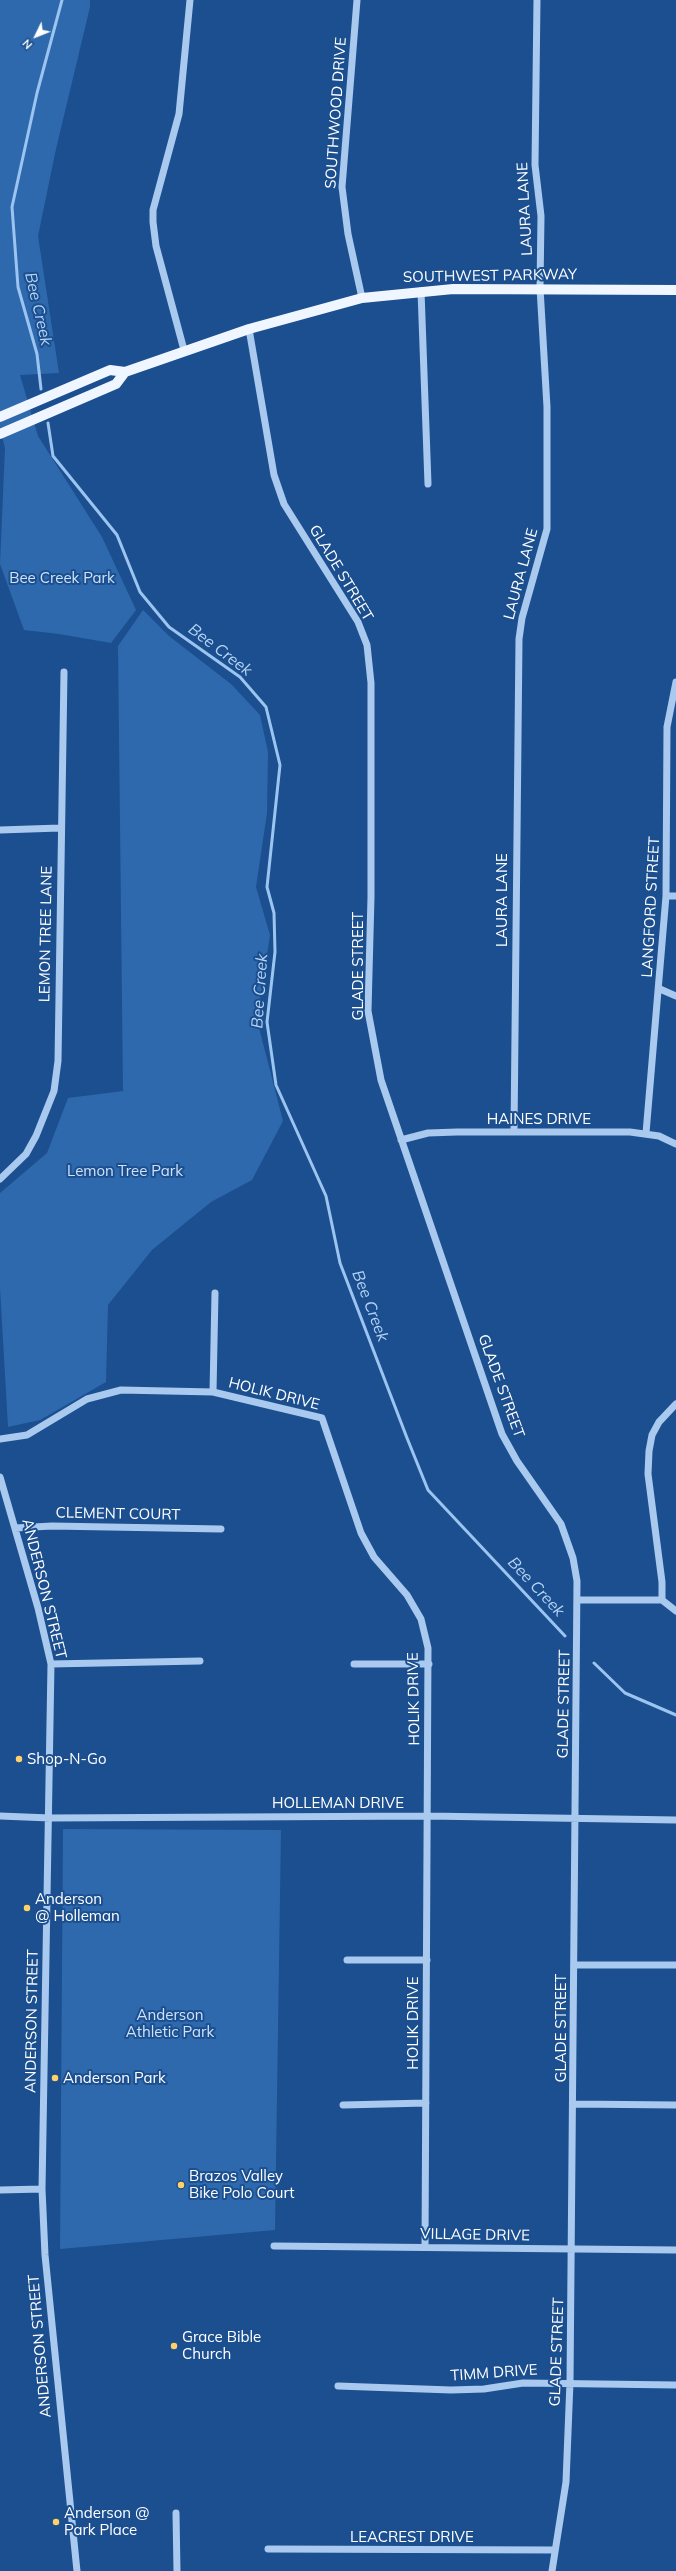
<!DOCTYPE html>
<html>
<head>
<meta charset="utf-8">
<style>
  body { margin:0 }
  #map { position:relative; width:676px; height:2571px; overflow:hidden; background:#1b4f8f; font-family:Mulish,sans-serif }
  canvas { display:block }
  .north { position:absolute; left:16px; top:16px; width:40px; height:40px; -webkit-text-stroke:3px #1b4f8f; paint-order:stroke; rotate:227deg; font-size:11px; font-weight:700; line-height:16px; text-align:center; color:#fff }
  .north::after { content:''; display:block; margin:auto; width:14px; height:18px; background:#fff; clip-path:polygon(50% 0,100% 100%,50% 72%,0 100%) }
</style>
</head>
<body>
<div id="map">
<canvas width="676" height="2571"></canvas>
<div class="north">N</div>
</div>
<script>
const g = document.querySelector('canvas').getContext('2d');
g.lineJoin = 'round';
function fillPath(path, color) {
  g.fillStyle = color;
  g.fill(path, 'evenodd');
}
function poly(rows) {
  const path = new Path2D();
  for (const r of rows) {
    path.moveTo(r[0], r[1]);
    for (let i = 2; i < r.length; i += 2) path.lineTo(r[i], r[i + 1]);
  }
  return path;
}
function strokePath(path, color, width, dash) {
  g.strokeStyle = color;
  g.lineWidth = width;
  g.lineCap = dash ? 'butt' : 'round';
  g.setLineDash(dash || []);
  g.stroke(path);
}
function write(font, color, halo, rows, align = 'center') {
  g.font = font + ' Mulish,sans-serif';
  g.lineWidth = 4;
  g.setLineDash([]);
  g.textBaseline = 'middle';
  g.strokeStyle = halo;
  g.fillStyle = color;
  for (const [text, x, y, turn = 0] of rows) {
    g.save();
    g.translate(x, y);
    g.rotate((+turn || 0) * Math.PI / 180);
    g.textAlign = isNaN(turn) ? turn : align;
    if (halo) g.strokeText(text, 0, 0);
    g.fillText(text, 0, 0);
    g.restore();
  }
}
const green = poly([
  [0,0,90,0,90,7,56,149,38,236,59,373,20,375,38,436,102,537,136,610,111,643,59,634,24,630,0,564,5,448,0,428],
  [143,610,169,636,231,684,260,715,268,752,267,813,256,887,270,935,257,1020,283,1121,252,1180,211,1202,152,1250,108,1305,106,1382,40,1420,8,1427,0,1288,0,1193,47,1153,68,1098,123,1091,118,646],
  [63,1829,281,1830,275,2230,60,2249]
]);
const stream = poly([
  [41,389,37,354,18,287,12,207,37,93,62,0],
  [48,423,53,456,117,535,140,592,169,627,240,677,266,707,280,765,267,887,274,913,275,952,267,1022,276,1085,326,1196,340,1263,407,1438,428,1490,565,1636],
  [594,1663,625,1693,676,1715]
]);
const minor = poly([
  [357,0,342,187,348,234,362,298],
  [421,291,428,484],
  [249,329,274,475,284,504,358,622,367,645,371,683,371,897,368,1011,381,1080,502,1434,517,1461,561,1524,573,1558,577,1581,570,2382,566,2482,552,2571],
  [184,350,156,246,153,222,153,210,179,114,190,0],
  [0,830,60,828],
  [666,896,676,896],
  [660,989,676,996],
  [514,1132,519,639,522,618,547,529,547,407,540,288,541,216,535,165,537,0],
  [646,1133,666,896,667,727,676,682],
  [401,1140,428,1133,457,1132,630,1132,659,1136,676,1144],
  [0,1179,26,1154,36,1136,54,1091,58,1061,64,672],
  [213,1392,215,1293],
  [0,1439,27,1435,87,1399,121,1390,213,1392,322,1418,361,1533,374,1557,407,1595,421,1619,428,1648,425,2247],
  [0,1477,38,1608,51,1664,42,2189,45,2255,77,2571],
  [15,1528,52,1526,221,1529],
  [579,1600,662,1600,676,1611],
  [662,1600,662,1582,648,1474,649,1451,652,1435,659,1422,676,1404],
  [51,1664,200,1661],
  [354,1664,429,1664],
  [0,1816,50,1818,428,1816,676,1820],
  [347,1960,427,1960],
  [574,1965,676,1965],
  [573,2104,676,2105],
  [343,2105,426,2103],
  [0,2190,42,2189],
  [274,2246,676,2250],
  [338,2386,451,2390,484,2389,523,2383,676,2385],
  [176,2513,177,2571],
  [268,2549,555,2550]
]);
const major = poly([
  [0,417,110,370,125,372,249,329,362,298,453,289,676,290],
  [0,434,116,384,125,372]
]);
const markers = [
  [19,1759,4,"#ffd166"],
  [27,1908,4,"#ffd166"],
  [55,2078,4,"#ffd166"],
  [181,2185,4,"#ffd166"],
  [174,2346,4,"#ffd166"],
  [56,2522,4,"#ffd166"]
];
const streetNames = [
  ["SOUTHWOOD DRIVE",336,113,-86],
  ["LAURA LANE",525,209,-93],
  ["SOUTHWEST PARKWAY",490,276,-1],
  ["GLADE STREET",341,573,59],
  ["LAURA LANE",521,574,-75],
  ["LAURA LANE",502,900,-90],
  ["LANGFORD STREET",651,907,-87],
  ["LEMON TREE LANE",46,934,-89],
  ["GLADE STREET",358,966,-90],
  ["HAINES DRIVE",539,1119],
  ["GLADE STREET",501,1386,70],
  ["HOLIK DRIVE",274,1394,14],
  ["CLEMENT COURT",118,1514,1],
  ["ANDERSON STREET",44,1589,76],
  ["HOLIK DRIVE",414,1699,-91],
  ["GLADE STREET",564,1704,-89],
  ["HOLLEMAN DRIVE",338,1803],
  ["ANDERSON STREET",32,2021,-89],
  ["HOLIK DRIVE",413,2023,-90],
  ["GLADE STREET",561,2028,-90],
  ["VILLAGE DRIVE",475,2235,1],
  ["ANDERSON STREET",40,2346,-95],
  ["GLADE STREET",557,2352,-88],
  ["TIMM DRIVE",494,2373,-4],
  ["LEACREST DRIVE",412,2537]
];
const parkNames = [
  ["Bee Creek Park",62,578],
  ["Lemon Tree Park",125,1171],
  ["Anderson",170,2015],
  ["Athletic Park",170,2032]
];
const poiNames = [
  ["Shop-N-Go",27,1759],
  ["Anderson",35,1899],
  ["@ Holleman",35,1916],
  ["Anderson Park",63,2078],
  ["Brazos Valley",189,2176],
  ["Bike Polo Court",189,2193],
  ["Grace Bible",182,2337],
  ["Church",182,2354],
  ["Anderson @",64,2513],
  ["Park Place",64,2530]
];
const waterNames = [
  ["Bee Creek",38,309,77],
  ["Bee Creek",220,650,37],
  ["Bee Creek",260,991,-86],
  ["Bee Creek",370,1306,69],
  ["Bee Creek",536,1587,47]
];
fillPath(green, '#2e69ad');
strokePath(stream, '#9cc4f0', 3);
strokePath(minor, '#a9c9ee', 7);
strokePath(major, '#f0f6ff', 10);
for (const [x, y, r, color] of markers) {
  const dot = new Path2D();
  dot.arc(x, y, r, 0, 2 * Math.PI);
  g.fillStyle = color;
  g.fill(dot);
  strokePath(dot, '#1b4f8f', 1.5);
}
write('15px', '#fff', '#1b4f8f', streetNames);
write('15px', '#cfe3fa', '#1b4f8f', parkNames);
write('15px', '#fff', '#1b4f8f', poiNames, 'left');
write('italic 16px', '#b5d3f5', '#1b4f8f', waterNames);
</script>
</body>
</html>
